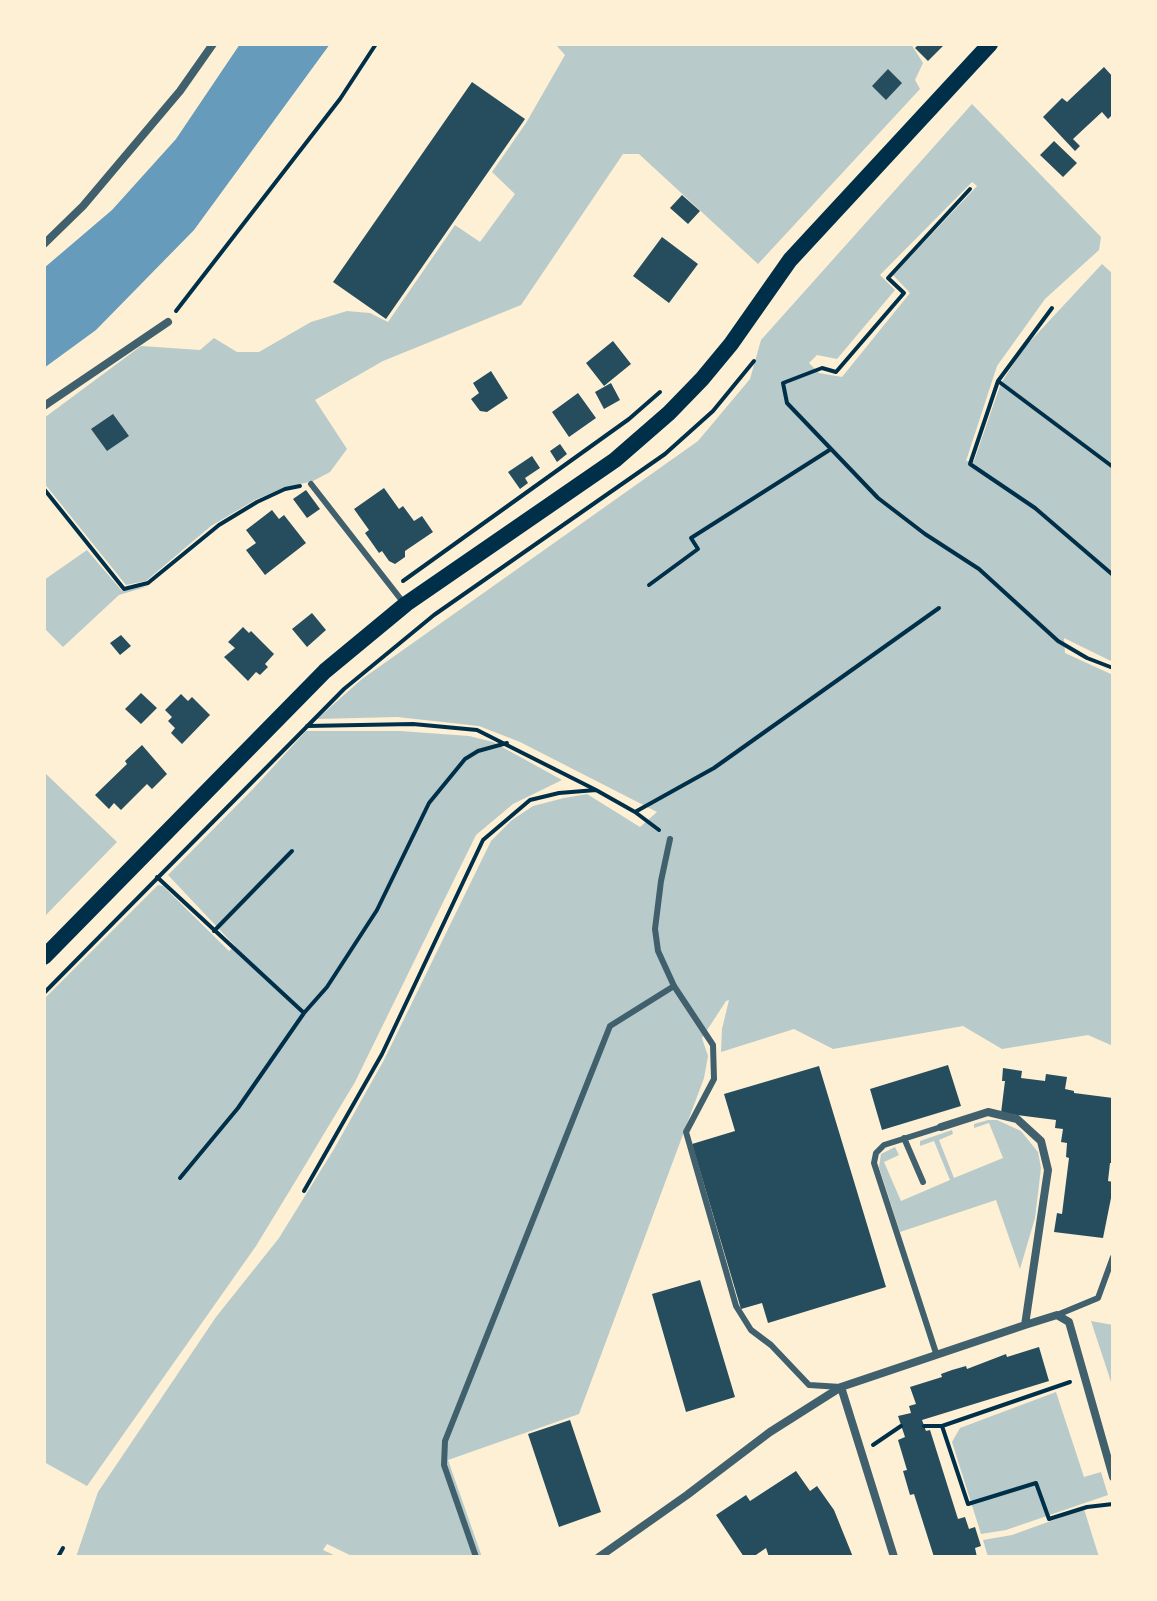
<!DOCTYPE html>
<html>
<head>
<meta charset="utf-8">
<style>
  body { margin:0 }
  #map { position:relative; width:1157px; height:1601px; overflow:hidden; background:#fdf0d5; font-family:Arial,sans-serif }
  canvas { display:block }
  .frame { position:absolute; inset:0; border:46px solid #fdf0d5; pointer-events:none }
</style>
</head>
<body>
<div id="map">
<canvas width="1157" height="1601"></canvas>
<div class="frame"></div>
</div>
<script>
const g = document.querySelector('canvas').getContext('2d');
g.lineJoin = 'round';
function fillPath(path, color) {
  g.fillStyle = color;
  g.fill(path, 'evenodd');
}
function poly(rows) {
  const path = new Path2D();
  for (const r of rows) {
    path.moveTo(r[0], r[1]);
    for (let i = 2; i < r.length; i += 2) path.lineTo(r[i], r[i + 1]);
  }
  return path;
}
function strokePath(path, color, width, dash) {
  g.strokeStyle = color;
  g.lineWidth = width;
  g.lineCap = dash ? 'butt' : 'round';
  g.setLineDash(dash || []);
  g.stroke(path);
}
const green = poly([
  [555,44,911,44,923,63,915,80,920,89,758,264,639,154,623,154,521,305,383,361,315,400,347,449,330,472,313,481,283,488,255,500,211,526,146,581,126,585,44,483,44,418,141,346,200,350,214,338,237,352,259,352,311,322,347,311,370,313,388,322,455,225,480,242,515,194,492,172,526,123,565,55],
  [972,104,1101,237,1099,250,1045,299,997,366,966,461,974,461,1001,383,1024,348,1102,264,1113,274,1113,662,1064,638,1065,653,1113,675,1113,1046,1088,1035,1002,1049,963,1026,833,1049,794,1029,721,1052,722,1029,729,1000,726,1001,702,1038,708,1056,704,1078,579,1414,448,1460,482,1557,354,1557,327,1544,323,1550,338,1557,76,1557,98,1492,216,1317,279,1238,334,1149,384,1060,491,841,512,820,533,806,564,798,587,794,640,827,657,812,520,742,479,726,397,717,317,719,362,679,698,441,750,379,761,340],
  [972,182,977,186,893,275,910,293,842,377,819,373,809,363,817,355,837,359,895,290,880,275],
  [87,550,122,591,149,586,119,595,63,647,44,628,44,580],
  [306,731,400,731,469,736,493,742,562,780,513,804,476,835,355,1082,298,1177,256,1246,87,1486,44,1462,44,999,158,885,163,886,229,951,235,946,168,875,253,789],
  [44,772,117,842,44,917],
  [988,1120,997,1120,1021,1131,1038,1152,1041,1168,1035,1218,1020,1269,996,1200,900,1232,879,1167,881,1154,895,1147,899,1155,884,1162,901,1201,950,1180,934,1141,920,1146,920,1141,952,1130,953,1134,939,1140,954,1178,1003,1158,989,1123,974,1128,974,1124],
  [1091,1321,1113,1325,1113,1388],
  [1056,1392,1084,1477,1101,1472,1108,1495,1006,1530,981,1534,952,1442,960,1428],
  [1084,1509,1099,1557,988,1557,983,1540,1012,1535]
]);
const water = poly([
  [240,44,330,44,194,230,96,330,44,368,44,268,112,210,176,139]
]);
const building = poly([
  [919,44,945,44,928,61,915,48],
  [1104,67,1113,77,1113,114,1108,119,1102,112,1073,139,1080,146,1075,151,1043,117,1062,98,1067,102],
  [888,69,902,83,886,100,872,86],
  [472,82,525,119,386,319,333,282],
  [1054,141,1077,163,1063,177,1040,155],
  [682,195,700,211,688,224,670,208],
  [662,237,698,264,669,303,633,276],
  [613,341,631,364,604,386,586,363],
  [491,371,508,398,487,412,480,411,471,399,479,393,473,383],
  [611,383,620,400,604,409,595,392],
  [578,393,596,418,569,437,552,412],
  [113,414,129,436,107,451,91,429],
  [560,444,567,454,557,462,550,451],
  [532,456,540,468,525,478,528,483,520,489,508,472],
  [384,488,399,509,403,506,414,521,422,516,433,532,405,551,405,557,395,564,389,561,382,551,379,553,365,533,369,530,354,509],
  [306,490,320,509,307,518,293,499],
  [272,510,279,519,284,515,306,543,265,575,246,550,256,543,246,530],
  [312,613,326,630,307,647,292,629],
  [243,627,249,633,251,631,274,654,265,664,268,667,260,675,256,672,248,681,224,657,235,648,228,642],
  [121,635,131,646,120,655,110,643],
  [141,693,157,708,141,724,125,709],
  [181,694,188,701,192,697,210,715,182,744,171,733,175,728,168,721,172,717,165,710],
  [142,745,167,774,152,789,147,784,121,810,114,803,109,809,95,795,127,764,125,761],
  [948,1065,961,1106,882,1130,870,1089],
  [819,1066,886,1287,768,1323,762,1303,741,1309,692,1144,735,1131,724,1094],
  [1003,1068,1022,1071,1021,1078,1045,1081,1046,1074,1067,1077,1065,1089,1074,1091,1074,1093,1113,1098,1113,1163,1110,1163,1108,1181,1113,1182,1113,1188,1103,1238,1054,1232,1057,1213,1062,1214,1069,1158,1066,1157,1067,1143,1061,1142,1063,1129,1055,1128,1056,1120,1001,1113,1005,1081,1002,1081],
  [700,1280,735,1397,686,1412,652,1294],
  [1039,1347,1049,1381,922,1420,926,1431,930,1430,958,1519,965,1517,969,1529,975,1527,981,1546,975,1548,977,1557,934,1557,914,1494,910,1495,903,1471,907,1470,898,1440,905,1437,898,1416,911,1413,909,1406,916,1404,910,1387,942,1377,941,1374,952,1370,966,1366,967,1369,1006,1354,1007,1357],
  [570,1420,601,1512,559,1527,528,1434],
  [796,1471,810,1491,817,1486,834,1510,853,1557,769,1557,766,1548,753,1557,744,1557,716,1515,746,1495,750,1501]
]);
const path = poly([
  [970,189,888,278,904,293,836,372,822,368,783,383,787,403,878,498,925,534,979,569,1058,641,1087,658,1113,668],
  [1052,308,998,381,970,464,1035,508,1113,575],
  [176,311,340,99,376,44],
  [998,381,1113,467],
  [44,489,124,589,148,583,219,525,257,502,285,489,300,486],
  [403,581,629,419,660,392],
  [649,585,698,549,691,538,831,449],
  [307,726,413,724,477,730,596,790,635,812,659,830],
  [635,812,714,768,939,608],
  [157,877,304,1013],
  [214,931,292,851],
  [44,993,344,689,434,615,665,454,713,411,754,361],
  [180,1178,238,1108,304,1013,327,987,377,910,429,803,465,759,478,751,507,743],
  [304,1191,382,1054,483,840,530,800,559,793,596,790],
  [924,1426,942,1426,1070,1382],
  [942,1426,968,1504,1036,1483,1049,1519,1087,1507,1113,1504],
  [873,1445,901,1426],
  [58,1557,63,1548]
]);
const service = poly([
  [311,484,403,602],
  [670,839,661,881,655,929,658,951,674,986,713,1045,714,1079,686,1132,736,1306,751,1330,771,1345,809,1385,841,1387],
  [904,1138,923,1182],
  [1057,1315,1098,1298,1113,1257],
  [936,1353,874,1163,876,1153,884,1145,941,1127],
  [476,1557,444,1465,445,1441,610,1026,674,986]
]);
const minor = poly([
  [44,244,83,206,180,91,213,44],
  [44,406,168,322],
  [1025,1325,1057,1315,1069,1322,1113,1477],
  [841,1387,894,1557],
  [599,1557,687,1495,770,1432,841,1387,1025,1325,1048,1170,1041,1141,1017,1119,988,1112,941,1127]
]);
const secondary = poly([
  [44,957,325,671,406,604,615,460,669,413,702,379,731,344,790,260,990,44]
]);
fillPath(green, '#b9caca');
fillPath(water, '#669bbc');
fillPath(building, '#264d5e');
strokePath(path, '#003049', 4);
strokePath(service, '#3f606c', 6);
strokePath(minor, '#3f606c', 8);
strokePath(secondary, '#003049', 16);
</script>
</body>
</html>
